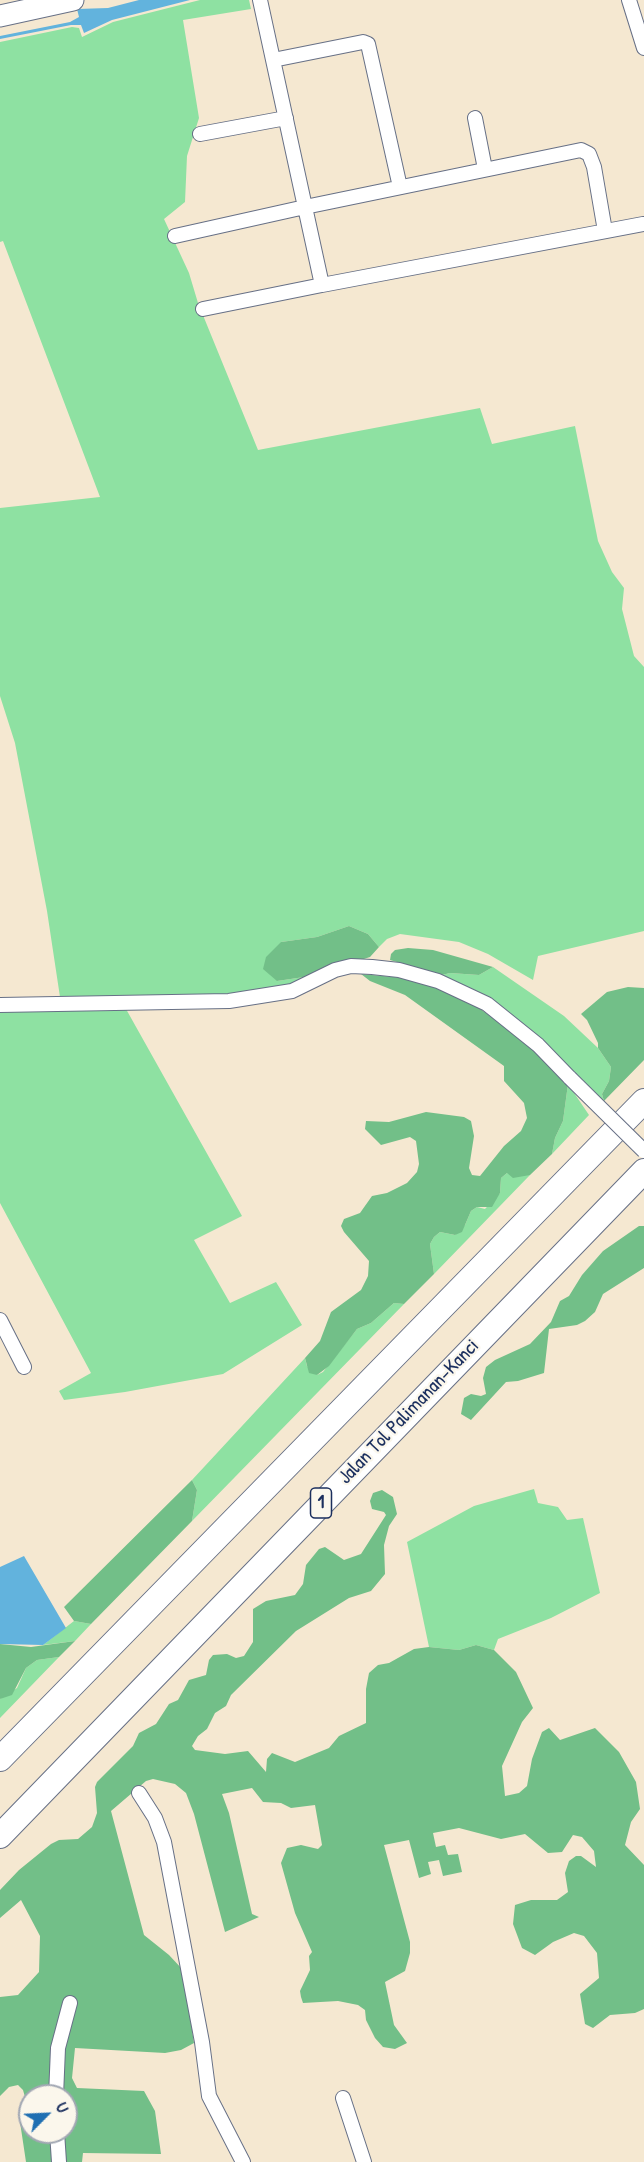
<!DOCTYPE html>
<html>
<head>
<meta charset="utf-8">
<style>
  body { margin:0 }
  #map { position:relative; width:644px; height:2162px; overflow:hidden; background:#f5e8d1; font-family:"Patrick Hand",sans-serif }
  canvas { display:block }
  .north { position:absolute; left:18px; top:2084px; width:60px; height:60px; box-sizing:border-box; background:#fbf7ec; border:2px solid #a1a7b3; border-radius:50%; rotate:66deg; font-size:16px; font-weight:700; line-height:24px; text-align:center; color:#1b2f5e }
  .north::after { content:''; display:block; margin:auto; width:21px; height:27px; background:#1f6fb2; clip-path:polygon(50% 0,100% 100%,50% 72%,0 100%) }
</style>
</head>
<body>
<div id="map">
<canvas width="644" height="2162"></canvas>
<div class="north">U</div>
</div>
<script>
const g = document.querySelector('canvas').getContext('2d');
g.lineJoin = 'round';
function fillPath(path, color) {
  g.fillStyle = color;
  g.fill(path, 'evenodd');
}
function poly(rows) {
  const path = new Path2D();
  for (const r of rows) {
    path.moveTo(r[0], r[1]);
    for (let i = 2; i < r.length; i += 2) path.lineTo(r[i], r[i + 1]);
  }
  return path;
}
function strokePath(path, color, width, dash) {
  g.strokeStyle = color;
  g.lineWidth = width;
  g.lineCap = dash ? 'butt' : 'round';
  g.setLineDash(dash || []);
  g.stroke(path);
}
function write(font, color, halo, rows, align = 'center') {
  g.font = font + ' "Patrick Hand",sans-serif';
  g.lineWidth = 4.5;
  g.setLineDash([]);
  g.textBaseline = 'middle';
  g.strokeStyle = halo;
  g.fillStyle = color;
  for (const [text, x, y, turn = 0] of rows) {
    g.save();
    g.translate(x, y);
    g.rotate((+turn || 0) * Math.PI / 180);
    g.textAlign = isNaN(turn) ? turn : align;
    if (halo) g.strokeText(text, 0, 0);
    g.fillText(text, 0, 0);
    g.restore();
  }
}
const green = poly([
  [200,0,249,0,251,9,183,20,199,118,187,156,185,202,164,219,189,273,198,303,258,450,480,408,492,444,575,426,598,541,612,572,624,588,622,609,634,656,644,667,644,931,538,956,533,980,488,954,459,942,400,934,387,939,379,947,368,934,349,926,317,937,281,942,277,981,311,976,296,983,262,991,223,994,60,997,47,911,15,743,0,696,0,508,100,497,3,241,0,242,0,42,72,27,79,28,82,37,113,22],
  [493,967,564,1016,598,1048,611,1067,609,1081,602,1094,604,1101,556,1054,504,1010,473,990,442,975,450,973,479,975],
  [126,1009,242,1216,194,1240,230,1303,276,1282,302,1325,223,1374,125,1392,64,1400,59,1391,91,1373,0,1203,0,1011],
  [568,1084,589,1115,552,1154,555,1138,563,1121],
  [507,1173,530,1175,434,1274,430,1244,434,1237,440,1232,455,1235,465,1225,471,1211,477,1207,485,1209,500,1193,501,1178],
  [394,1303,404,1304,192,1521,197,1490,192,1480,305,1358,307,1366,317,1375,323,1372,357,1329,371,1323],
  [534,1489,538,1503,558,1507,567,1520,583,1518,600,1593,551,1618,498,1639,494,1650,476,1645,459,1650,429,1647,407,1542,474,1506],
  [74,1621,91,1624,75,1641,43,1645],
  [59,1657,0,1718,0,1699,17,1688,26,1668,37,1660]
]);
const forest = poly([
  [349,926,368,934,379,947,370,957,311,976,277,981,263,969,266,957,281,942,317,937],
  [408,948,433,950,493,967,479,975,450,973,442,975,390,960,391,954,395,950],
  [361,974,405,978,433,986,473,1004,521,1037,568,1084,563,1121,555,1138,552,1154,530,1175,513,1178,507,1173,501,1178,500,1193,492,1207,477,1207,471,1211,462,1232,455,1235,440,1232,434,1237,430,1244,434,1274,404,1304,394,1303,371,1323,357,1329,329,1366,317,1375,309,1373,305,1358,320,1341,331,1312,361,1290,368,1276,369,1261,344,1232,341,1226,344,1219,360,1213,372,1196,387,1193,407,1183,417,1172,419,1164,416,1141,410,1137,381,1145,365,1129,366,1121,389,1122,426,1112,464,1117,471,1121,474,1136,469,1168,472,1175,480,1176,504,1146,521,1131,527,1118,524,1103,504,1081,504,1066,405,995,370,981],
  [628,987,644,988,644,1060,604,1101,602,1094,609,1081,611,1067,598,1048,598,1043,587,1020,581,1014,607,992],
  [639,1226,644,1226,644,1268,603,1294,595,1312,585,1321,577,1325,549,1329,544,1373,518,1381,506,1382,471,1420,461,1414,464,1398,471,1394,481,1396,486,1394,483,1378,486,1367,495,1360,530,1344,551,1322,560,1301,569,1296,582,1275,603,1251],
  [192,1480,197,1490,192,1521,91,1624,74,1621,64,1607],
  [382,1490,393,1497,397,1514,389,1526,384,1545,385,1574,371,1591,349,1598,296,1631,231,1695,226,1706,215,1713,207,1729,198,1736,192,1746,195,1750,225,1754,248,1751,266,1772,267,1759,272,1753,295,1762,329,1748,339,1736,366,1723,366,1689,369,1673,378,1665,389,1663,414,1649,429,1647,459,1650,476,1645,494,1650,516,1672,533,1708,522,1722,502,1766,505,1796,519,1793,527,1786,532,1759,542,1732,549,1728,560,1740,595,1728,619,1752,636,1782,640,1809,631,1822,625,1845,644,1865,644,2009,635,2013,610,2015,593,2028,585,2024,580,1994,599,1978,597,1953,584,1936,574,1933,553,1942,535,1955,522,1948,513,1924,515,1905,531,1900,557,1900,568,1892,565,1873,569,1861,576,1856,581,1856,596,1867,594,1851,582,1837,573,1835,562,1852,548,1853,525,1834,501,1839,459,1828,433,1833,436,1847,445,1845,448,1855,458,1854,462,1872,443,1876,439,1860,428,1862,431,1874,419,1878,409,1840,384,1845,410,1942,410,1953,405,1971,385,1982,394,2025,407,2043,395,2049,383,2047,375,2038,366,2020,365,2010,358,2005,338,2001,303,2003,301,1997,300,1991,310,1970,309,1956,312,1952,295,1913,281,1863,287,1848,301,1845,318,1849,322,1845,315,1805,291,1808,281,1803,263,1802,252,1788,222,1794,229,1813,252,1914,259,1917,225,1932,194,1814,186,1793,175,1784,153,1779,146,1781,111,1811,144,1935,169,1955,183,1970,194,2043,181,2050,165,2053,75,2048,72,2078,77,2088,144,2091,155,2111,161,2154,83,2153,82,2162,26,2162,20,2122,25,2097,23,2090,18,2085,9,2087,0,2096,0,1997,18,1995,39,1972,40,1936,21,1900,0,1918,0,1890,19,1870,51,1844,59,1840,78,1839,92,1827,97,1813,95,1787,97,1782,133,1746,139,1733,156,1724,169,1704,178,1700,189,1680,206,1675,209,1660,213,1655,227,1654,236,1658,244,1656,253,1642,253,1609,266,1601,295,1595,303,1584,306,1565,319,1549,325,1547,344,1560,361,1554,386,1515,384,1512,372,1509,370,1501,373,1493],
  [30,2096,66,2096,66,2132,30,2132],
  [75,1641,59,1657,37,1660,26,1668,12,1695,0,1699,0,1644,31,1647]
]);
const water = poly([
  [139,0,190,0,112,20,84,33,81,25,71,25,0,39,0,36,70,22,79,17,77,9,108,8],
  [24,1556,66,1628,43,1645,0,1644,0,1567]
]);
const minor = poly([
  [260,0,305,207,581,150,589,154,594,167,605,231],
  [629,0,644,48],
  [273,60,363,42,368,44,400,187],
  [475,118,485,169],
  [200,134,286,118],
  [175,236,305,207,322,285,203,309],
  [322,285,643,224],
  [0,1005,229,1001,292,991,335,970,351,966,372,967,399,970,438,981,487,1004,538,1045,570,1078],
  [0,1320,24,1367],
  [139,1793,155,1818,164,1842,202,2042,209,2096,243,2162],
  [56,2096,58,2048,70,2003],
  [343,2098,364,2162],
  [57,2132,59,2162]
]);
const primary = poly([
  [0,16,73,0]
]);
const motorway = poly([
  [0,1759,644,1101],
  [0,1836,644,1171]
]);
const minorBridge = poly([
  [570,1078,644,1151]
]);
const shields = [
  [321,1503,21]
];
const shieldNames = [
  ["1",321,1503]
];
const streetNames = [
  ["Jalan Tol Palimanan–Kanci",409,1412,-46]
];
fillPath(green, '#8ee1a2');
fillPath(forest, '#72bf88');
fillPath(water, '#62b3dd');
strokePath(minor, '#677086', 16);
strokePath(primary, '#677086', 23);
strokePath(motorway, '#677086', 26);
strokePath(minor, '#fff', 14);
strokePath(primary, '#fff', 21);
strokePath(motorway, '#fff', 24);
strokePath(minorBridge, '#677086', 16, []);
strokePath(minorBridge, '#fff', 14);
for (const [x, y, w] of shields) {
  const box = new Path2D();
  box.roundRect(x - w / 2, y - 15, w, 30, 4.5);
  g.fillStyle = '#fbf7ec';
  g.fill(box);
  strokePath(box, '#1b2f5e', 1.5);
}
write('bold 18px', '#1b2f5e', null, shieldNames);
write('20px', '#1b2f5e', '#fbf7ec', streetNames);
</script>
</body>
</html>
